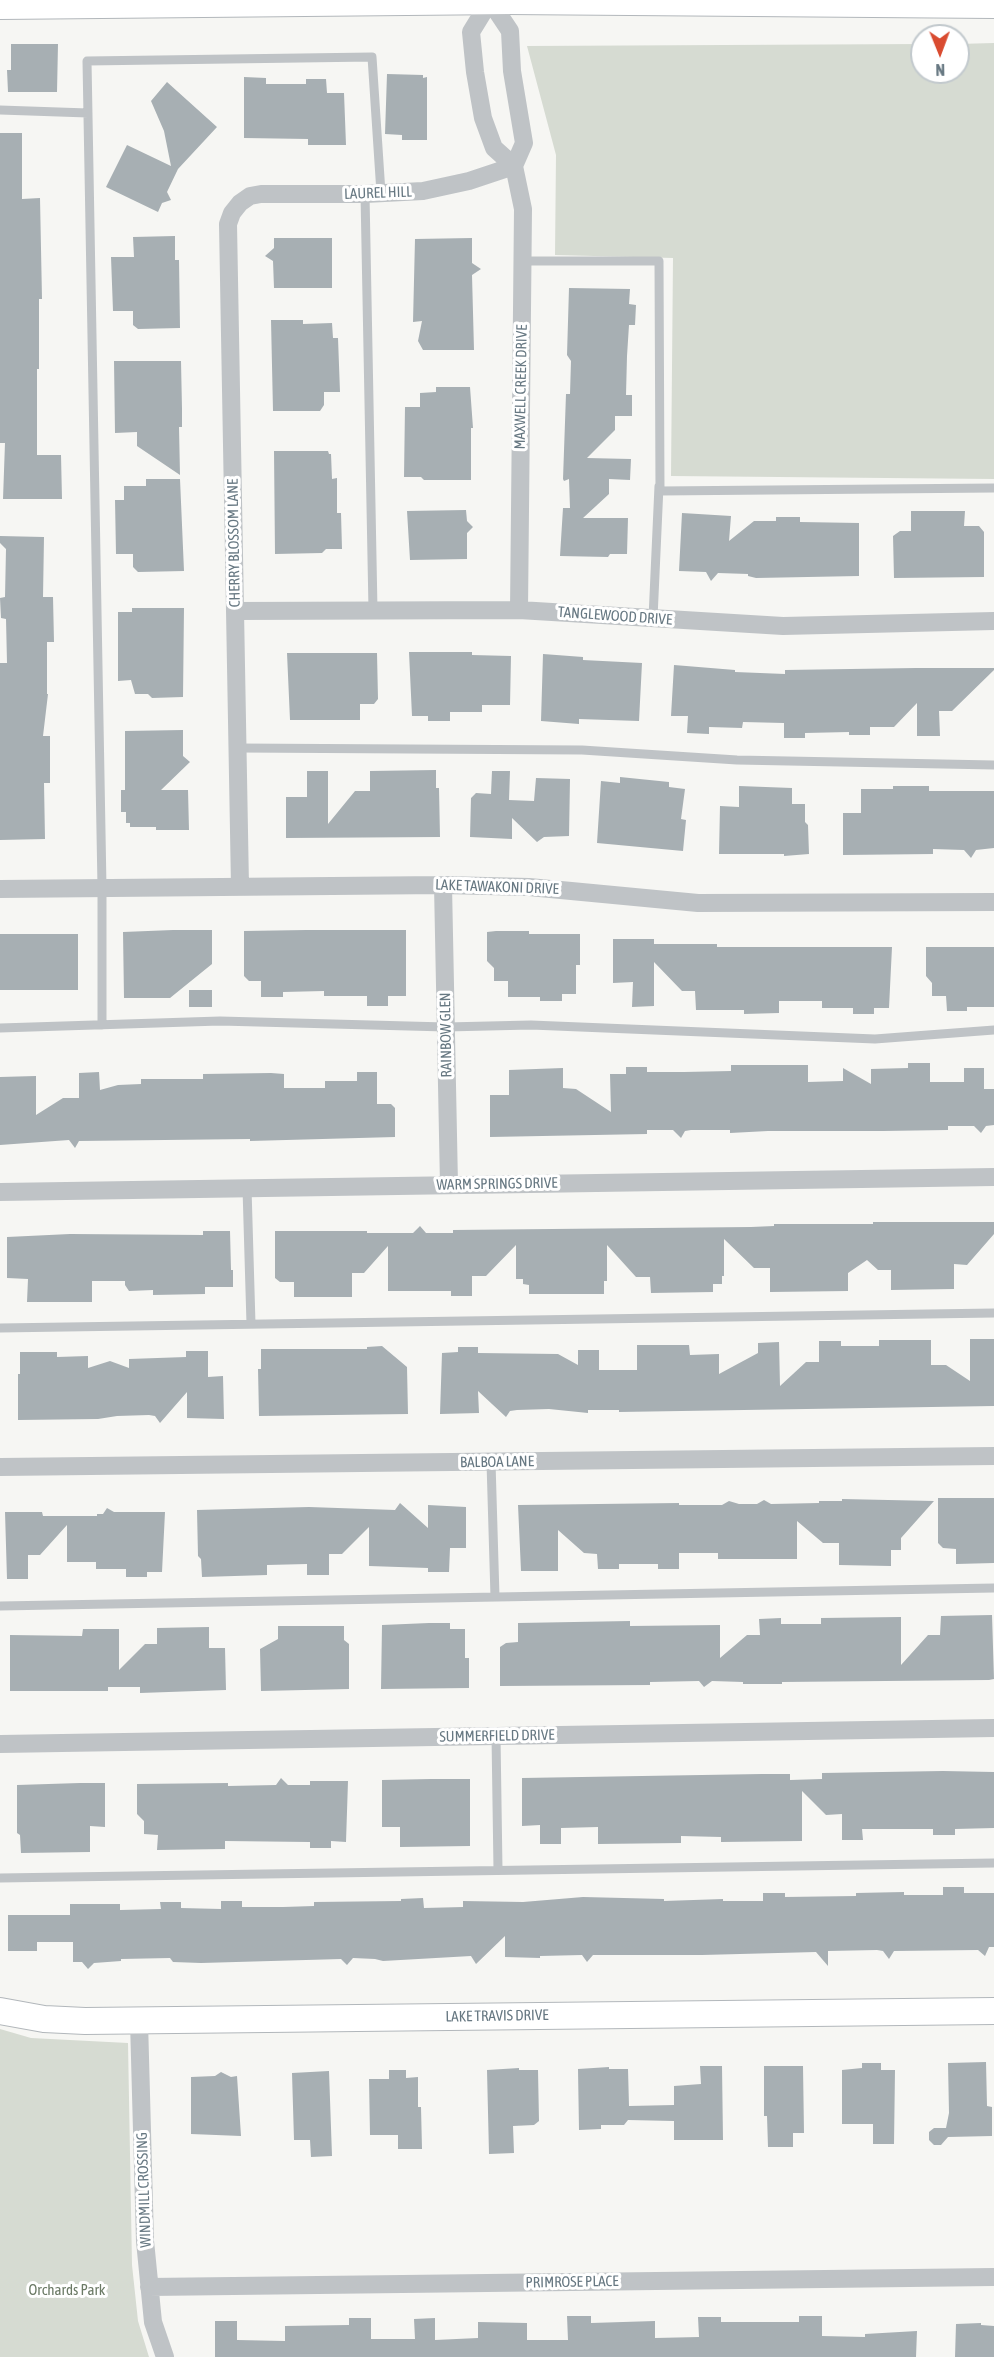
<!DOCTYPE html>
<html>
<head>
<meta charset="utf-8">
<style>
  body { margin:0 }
  #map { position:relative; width:994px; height:2357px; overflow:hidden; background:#f6f6f3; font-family:"Asap Condensed",sans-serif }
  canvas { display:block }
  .north { position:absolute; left:910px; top:24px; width:60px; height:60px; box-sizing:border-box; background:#fff; border:2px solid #c2c9cd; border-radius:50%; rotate:179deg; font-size:16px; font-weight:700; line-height:24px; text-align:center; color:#677882 }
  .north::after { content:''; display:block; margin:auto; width:21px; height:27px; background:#d94b30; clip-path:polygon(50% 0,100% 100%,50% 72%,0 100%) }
</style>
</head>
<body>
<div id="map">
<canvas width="994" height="2357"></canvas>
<div class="north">N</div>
</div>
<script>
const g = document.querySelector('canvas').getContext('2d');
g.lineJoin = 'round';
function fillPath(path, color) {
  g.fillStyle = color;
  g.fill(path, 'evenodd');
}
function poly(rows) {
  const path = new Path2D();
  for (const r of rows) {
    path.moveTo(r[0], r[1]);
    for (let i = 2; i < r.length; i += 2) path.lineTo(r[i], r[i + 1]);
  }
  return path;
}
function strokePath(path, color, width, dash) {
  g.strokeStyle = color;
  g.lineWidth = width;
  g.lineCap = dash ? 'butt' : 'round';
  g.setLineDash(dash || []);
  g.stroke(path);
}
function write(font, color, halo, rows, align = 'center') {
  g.font = font + ' "Asap Condensed",sans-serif';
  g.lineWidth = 6;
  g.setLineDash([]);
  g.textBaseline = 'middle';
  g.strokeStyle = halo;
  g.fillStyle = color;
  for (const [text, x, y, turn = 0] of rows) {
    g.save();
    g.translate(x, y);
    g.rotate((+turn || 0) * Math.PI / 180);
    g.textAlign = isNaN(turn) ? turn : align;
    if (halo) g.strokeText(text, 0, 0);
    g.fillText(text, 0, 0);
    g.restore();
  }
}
const green = poly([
  [994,43,994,479,671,476,673,258,555,255,556,155,527,46,922,44,922,72,958,72,958,44],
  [0,2029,31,2038,128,2043,132,2265,138,2321,149,2357,0,2357]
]);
const building = poly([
  [11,44,58,44,57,92,8,92,7,70,11,70],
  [387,74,423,75,423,78,427,77,427,140,402,140,402,135,385,134],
  [244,77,266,78,266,84,306,84,306,79,326,79,327,93,344,93,346,145,308,145,308,139,244,138],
  [167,82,217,127,178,169,167,192,171,200,162,203,158,212,106,187,127,145,171,166,164,131,151,101],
  [0,133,22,133,22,199,40,198,42,299,39,299,39,369,37,369,37,455,61,455,62,499,3,499,5,443,0,443],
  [175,236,175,260,179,260,180,328,138,329,133,325,133,311,113,311,111,257,134,257,133,237],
  [274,238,332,238,332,288,274,288,273,261,265,256,274,248],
  [472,238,472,263,481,269,472,275,474,350,423,350,418,341,422,321,413,322,415,239],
  [569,288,630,289,629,304,636,305,635,325,629,325,627,356,626,395,632,395,632,416,615,416,615,430,587,458,631,459,630,480,609,479,609,494,583,518,628,518,627,554,610,554,608,557,560,556,563,508,570,508,569,479,564,481,563,479,566,394,570,394,571,361,567,355],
  [271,320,303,320,303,324,332,323,333,338,338,338,340,392,324,392,324,405,320,411,273,411],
  [114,361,181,361,182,409,182,427,179,427,180,475,137,446,137,432,115,433],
  [436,387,470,387,473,428,471,428,471,480,424,480,421,477,404,477,405,407,420,407,420,393,436,392],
  [274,451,328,451,329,454,331,454,332,479,337,478,337,513,341,513,342,549,326,549,322,553,275,554],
  [146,479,180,479,184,571,138,572,133,567,133,554,116,554,115,500,124,500,124,486,146,486],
  [466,510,467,521,473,527,467,533,467,559,410,560,407,511],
  [911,511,965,511,964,526,979,526,984,532,984,577,894,578,893,536,900,531,911,531],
  [682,513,731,516,729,541,754,521,776,521,776,517,800,517,800,522,859,523,859,576,756,578,748,576,748,574,718,573,711,581,706,572,679,571],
  [0,536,44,537,43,597,53,597,54,642,47,642,47,694,48,694,43,736,50,736,50,783,44,783,45,839,0,840,0,663,7,663,6,619,1,618,0,598,5,597,6,549,0,543],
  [132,608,184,608,183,697,152,698,148,694,135,694,131,680,118,681,118,612,132,612],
  [409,652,472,652,472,655,511,656,510,705,482,705,482,712,450,712,450,721,428,721,428,716,412,716],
  [287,653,377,653,378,699,374,704,360,704,360,720,290,720],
  [543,654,583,657,583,660,642,663,639,721,579,719,579,724,541,721],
  [674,665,735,670,735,672,785,674,785,670,916,668,994,668,994,670,952,711,939,711,940,736,917,736,917,703,894,727,870,727,870,735,849,735,849,732,805,733,805,738,784,738,784,723,743,722,742,728,709,727,709,734,687,733,688,716,671,716],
  [183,730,183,756,190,762,161,790,188,790,189,830,156,830,156,827,130,827,130,823,126,823,126,812,121,812,121,790,125,790,125,731],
  [436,770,436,788,439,788,440,837,286,838,286,797,307,797,307,771,328,771,328,824,355,791,370,791,370,771],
  [492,771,510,771,509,800,534,801,536,778,570,779,569,836,544,837,537,842,512,818,512,839,470,837,471,798,476,793,491,794],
  [620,777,669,782,669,787,685,789,681,819,686,820,683,851,597,843,601,781,620,783],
  [739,786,792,788,792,804,805,804,805,822,808,825,809,854,784,856,784,854,719,854,720,806,739,807],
  [893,786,929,786,929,791,994,791,994,848,976,850,971,858,964,850,933,849,933,854,843,855,843,813,861,813,861,789,893,789],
  [173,930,212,930,212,964,170,998,124,998,123,932],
  [306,930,406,930,406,996,388,996,388,1006,367,1006,367,996,324,996,324,991,283,992,283,997,261,997,261,981,249,981,244,976,244,931],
  [496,931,529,931,529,934,580,934,580,965,576,965,576,994,562,994,562,1001,540,1001,540,997,508,997,508,981,494,981,494,968,487,961,487,932],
  [0,934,78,934,78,990,0,990],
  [613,939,654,939,654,944,717,944,717,947,892,947,889,1008,874,1008,874,1014,853,1014,853,1008,822,1008,822,1001,779,1001,779,1013,744,1014,744,1010,696,1010,695,991,682,991,654,962,654,1006,632,1007,633,982,613,983],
  [926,947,994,947,994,1007,967,1007,967,1011,947,1011,946,996,932,996,932,983,926,976],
  [189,990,212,990,212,1007,189,1007],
  [908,1063,930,1063,930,1082,964,1082,964,1068,984,1068,984,1089,994,1089,994,1125,986,1126,981,1133,974,1126,948,1126,948,1130,883,1131,768,1131,730,1133,730,1130,691,1130,685,1131,681,1138,673,1130,647,1130,647,1134,490,1137,490,1095,509,1095,509,1070,563,1068,563,1088,576,1089,611,1112,610,1074,626,1074,626,1067,647,1067,647,1072,684,1072,731,1071,731,1065,808,1065,808,1082,843,1081,843,1068,871,1084,871,1069,908,1068],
  [99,1072,100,1090,118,1085,141,1084,141,1079,203,1079,203,1074,271,1073,284,1074,284,1088,325,1088,325,1081,357,1081,357,1072,377,1072,377,1104,391,1104,395,1108,395,1137,250,1141,250,1139,79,1141,75,1148,69,1140,0,1145,0,1077,36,1076,36,1115,63,1098,79,1098,79,1073],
  [873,1222,994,1222,994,1234,967,1265,954,1264,954,1289,891,1290,891,1270,878,1270,867,1260,848,1273,848,1291,770,1292,770,1268,754,1268,724,1239,724,1276,722,1276,722,1284,713,1284,713,1292,651,1293,650,1277,636,1277,607,1245,607,1281,604,1281,604,1294,529,1294,529,1285,523,1284,523,1279,516,1279,516,1245,486,1276,472,1276,472,1296,451,1296,451,1291,388,1291,388,1246,364,1273,352,1273,352,1297,294,1297,294,1282,280,1282,275,1278,275,1231,367,1231,367,1233,413,1233,420,1226,426,1233,453,1233,453,1230,751,1227,774,1226,774,1224,873,1224],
  [203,1231,230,1231,231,1270,233,1270,233,1287,205,1287,205,1294,153,1295,153,1290,129,1291,125,1285,125,1281,92,1281,92,1302,27,1302,28,1279,7,1278,7,1237,70,1234,203,1235],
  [970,1339,994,1339,994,1406,619,1412,619,1410,588,1410,588,1413,549,1409,517,1410,510,1411,506,1417,478,1391,479,1413,440,1414,442,1353,458,1352,458,1347,478,1347,478,1353,558,1354,578,1365,578,1350,599,1350,599,1370,637,1370,637,1345,689,1345,690,1355,719,1354,719,1374,758,1353,758,1343,779,1342,780,1386,806,1362,819,1362,819,1341,841,1341,841,1346,879,1346,879,1340,931,1340,931,1365,946,1365,970,1381],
  [382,1346,407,1367,408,1414,259,1416,258,1369,261,1369,261,1349,367,1349,367,1347],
  [186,1351,208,1351,208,1377,223,1376,224,1419,187,1418,187,1392,160,1423,155,1416,149,1415,117,1416,98,1419,18,1420,18,1374,20,1374,20,1352,57,1352,57,1357,88,1356,88,1368,110,1361,129,1368,129,1359,186,1357],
  [938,1498,994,1498,994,1563,956,1564,956,1549,943,1548,938,1543],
  [842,1499,934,1501,901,1538,901,1550,891,1550,891,1566,839,1565,839,1543,823,1543,797,1521,797,1559,718,1559,718,1553,679,1553,679,1569,658,1569,658,1564,619,1564,619,1569,598,1569,597,1554,584,1553,558,1530,558,1571,521,1571,518,1505,679,1503,679,1505,722,1505,729,1501,739,1504,757,1504,764,1500,771,1504,819,1503,819,1501,842,1501],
  [400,1503,428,1528,428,1505,466,1507,466,1548,450,1548,449,1572,428,1572,428,1568,369,1566,369,1527,342,1554,329,1554,329,1575,307,1575,307,1564,267,1565,267,1575,202,1577,201,1559,198,1556,197,1510,309,1507,395,1510],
  [107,1508,114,1512,165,1512,162,1572,147,1572,147,1577,126,1577,126,1569,96,1569,96,1562,67,1562,67,1525,40,1555,28,1555,28,1579,7,1579,5,1512,42,1512,43,1516,97,1516,97,1514,103,1514],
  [992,1615,994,1679,989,1680,782,1682,782,1684,743,1684,743,1682,712,1681,704,1687,699,1681,650,1682,650,1685,500,1686,500,1647,506,1643,518,1642,518,1623,630,1621,630,1626,720,1625,720,1658,747,1635,760,1635,759,1619,781,1618,781,1624,821,1624,821,1618,901,1617,901,1665,928,1635,940,1635,941,1616],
  [429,1623,450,1623,450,1629,465,1629,465,1658,469,1658,469,1688,381,1689,382,1625],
  [278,1626,344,1626,344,1640,349,1644,349,1689,261,1691,260,1649,278,1639],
  [209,1627,209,1648,225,1648,226,1690,140,1693,140,1687,108,1687,108,1691,10,1691,10,1635,82,1636,83,1629,119,1629,119,1670,145,1644,157,1644,157,1628],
  [943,1771,994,1772,994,1828,955,1829,955,1835,933,1835,933,1829,862,1829,863,1840,842,1840,842,1814,826,1815,802,1791,802,1841,721,1842,721,1837,681,1836,681,1843,598,1844,598,1827,561,1828,561,1844,540,1844,540,1825,522,1826,522,1778,762,1774,790,1774,790,1780,822,1779,822,1773],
  [281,1778,288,1785,310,1785,310,1781,348,1781,346,1842,331,1841,331,1848,310,1848,310,1842,225,1841,225,1849,157,1850,158,1835,144,1834,144,1821,137,1814,137,1784,228,1783,228,1786,276,1785],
  [431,1779,470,1779,470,1846,400,1847,400,1827,382,1827,382,1780],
  [80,1783,105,1783,105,1827,90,1826,90,1852,21,1853,20,1835,17,1833,17,1785],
  [943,1887,964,1887,964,1893,994,1893,994,1947,989,1947,985,1956,978,1950,894,1951,889,1959,883,1951,877,1950,828,1951,828,1966,816,1952,702,1955,593,1955,587,1962,582,1955,540,1956,540,1958,505,1957,505,1936,476,1964,471,1956,383,1961,375,1959,353,1958,347,1965,341,1959,201,1963,173,1962,170,1958,121,1959,121,1961,94,1963,88,1969,82,1962,73,1962,73,1942,37,1942,37,1951,8,1951,8,1915,70,1915,70,1904,120,1904,120,1910,161,1909,160,1902,181,1902,181,1908,221,1909,221,1901,242,1901,242,1907,283,1907,314,1906,314,1902,401,1901,401,1899,423,1898,424,1908,463,1907,463,1901,523,1902,583,1897,664,1899,664,1901,723,1899,723,1901,763,1901,763,1893,785,1893,785,1897,856,1896,856,1893,904,1892,904,1895,943,1895],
  [986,2062,987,2106,992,2107,992,2136,948,2137,941,2145,934,2145,929,2140,929,2132,934,2128,946,2128,949,2113,948,2063],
  [862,2063,881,2063,881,2070,895,2070,894,2144,873,2144,873,2124,842,2124,842,2070,862,2068],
  [700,2066,722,2066,723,2140,674,2140,674,2121,628,2120,624,2125,601,2125,601,2129,579,2130,578,2069,609,2067,609,2069,628,2069,629,2106,674,2105,674,2086,701,2084],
  [764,2066,803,2066,804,2133,793,2133,793,2147,768,2147,767,2116,764,2116],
  [519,2068,519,2070,538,2070,539,2121,534,2125,513,2126,514,2153,489,2154,487,2070],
  [389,2070,406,2070,406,2078,418,2077,418,2107,421,2107,422,2149,398,2149,398,2135,370,2135,369,2079,389,2079],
  [329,2071,332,2156,311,2157,310,2140,294,2140,292,2073],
  [221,2072,231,2077,237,2076,241,2136,191,2134,191,2077,215,2076],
  [567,2316,591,2316,591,2323,655,2321,655,2338,699,2337,698,2317,721,2317,721,2322,799,2322,799,2316,822,2316,822,2336,865,2337,865,2334,917,2331,916,2357,215,2357,215,2321,237,2321,237,2340,285,2341,285,2326,349,2325,349,2318,371,2318,371,2339,415,2339,414,2319,435,2318,435,2340,478,2338,478,2322,527,2323,527,2340,568,2340],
  [981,2323,981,2325,994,2326,994,2357,955,2357,956,2324]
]);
const lane = poly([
  [0,110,88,113],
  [365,194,373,610],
  [523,261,659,261,660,491,994,488],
  [653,618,659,486],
  [238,748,582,750,737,760,994,765],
  [102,1025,102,887,87,61,372,57,381,193],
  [0,1028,220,1021,446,1027,531,1025,875,1039,994,1030],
  [247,1188,251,1324],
  [0,1328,994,1313],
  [491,1462,495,1597],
  [0,1606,994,1588],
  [496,1736,498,1870],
  [0,1878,994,1863]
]);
const street = poly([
  [514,166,494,148,483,118,475,72,471,32,490,1,510,31,512,71,524,143,514,166,523,209,519,610],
  [235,611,519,610,783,626,994,621],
  [443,885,449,1185],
  [240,886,228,224,232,213,240,203,250,196,261,194,365,194,423,191,469,181,514,166],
  [0,889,443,885,529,887,698,903,994,902],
  [0,1192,994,1177],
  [0,1467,994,1456],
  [0,1744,994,1728],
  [139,2021,145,2241,153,2322,165,2357],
  [149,2287,994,2277]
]);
const secondary = poly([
  [0,6,508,1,994,5],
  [0,2011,44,2019,85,2021,994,2011]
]);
const streetNames = [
  ["LAUREL HILL",378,193,-2],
  ["MAXWELL CREEK DRIVE",521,387,-89],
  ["CHERRY BLOSSOM LANE",234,543,-91],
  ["TANGLEWOOD DRIVE",615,616,4],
  ["LAKE TAWAKONI DRIVE",497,887,2],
  ["RAINBOW GLEN",446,1035,-91],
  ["WARM SPRINGS DRIVE",497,1184,-1],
  ["BALBOA LANE",497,1462,-1],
  ["SUMMERFIELD DRIVE",497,1736,-1],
  ["LAKE TRAVIS DRIVE",497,2016,-1],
  ["WINDMILL CROSSING",144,2190,-92],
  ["PRIMROSE PLACE",572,2282,-1]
];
const parkNames = [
  ["Orchards Park",67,2290]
];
fillPath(green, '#d6dbd2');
fillPath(building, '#a7afb3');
strokePath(secondary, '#b2b7bb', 28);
strokePath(lane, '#bfc3c6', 9);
strokePath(street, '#bfc3c6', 18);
strokePath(secondary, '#fff', 26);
write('15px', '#677882', '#fff', streetNames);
write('15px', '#6b7a65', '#fff', parkNames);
</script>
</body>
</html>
